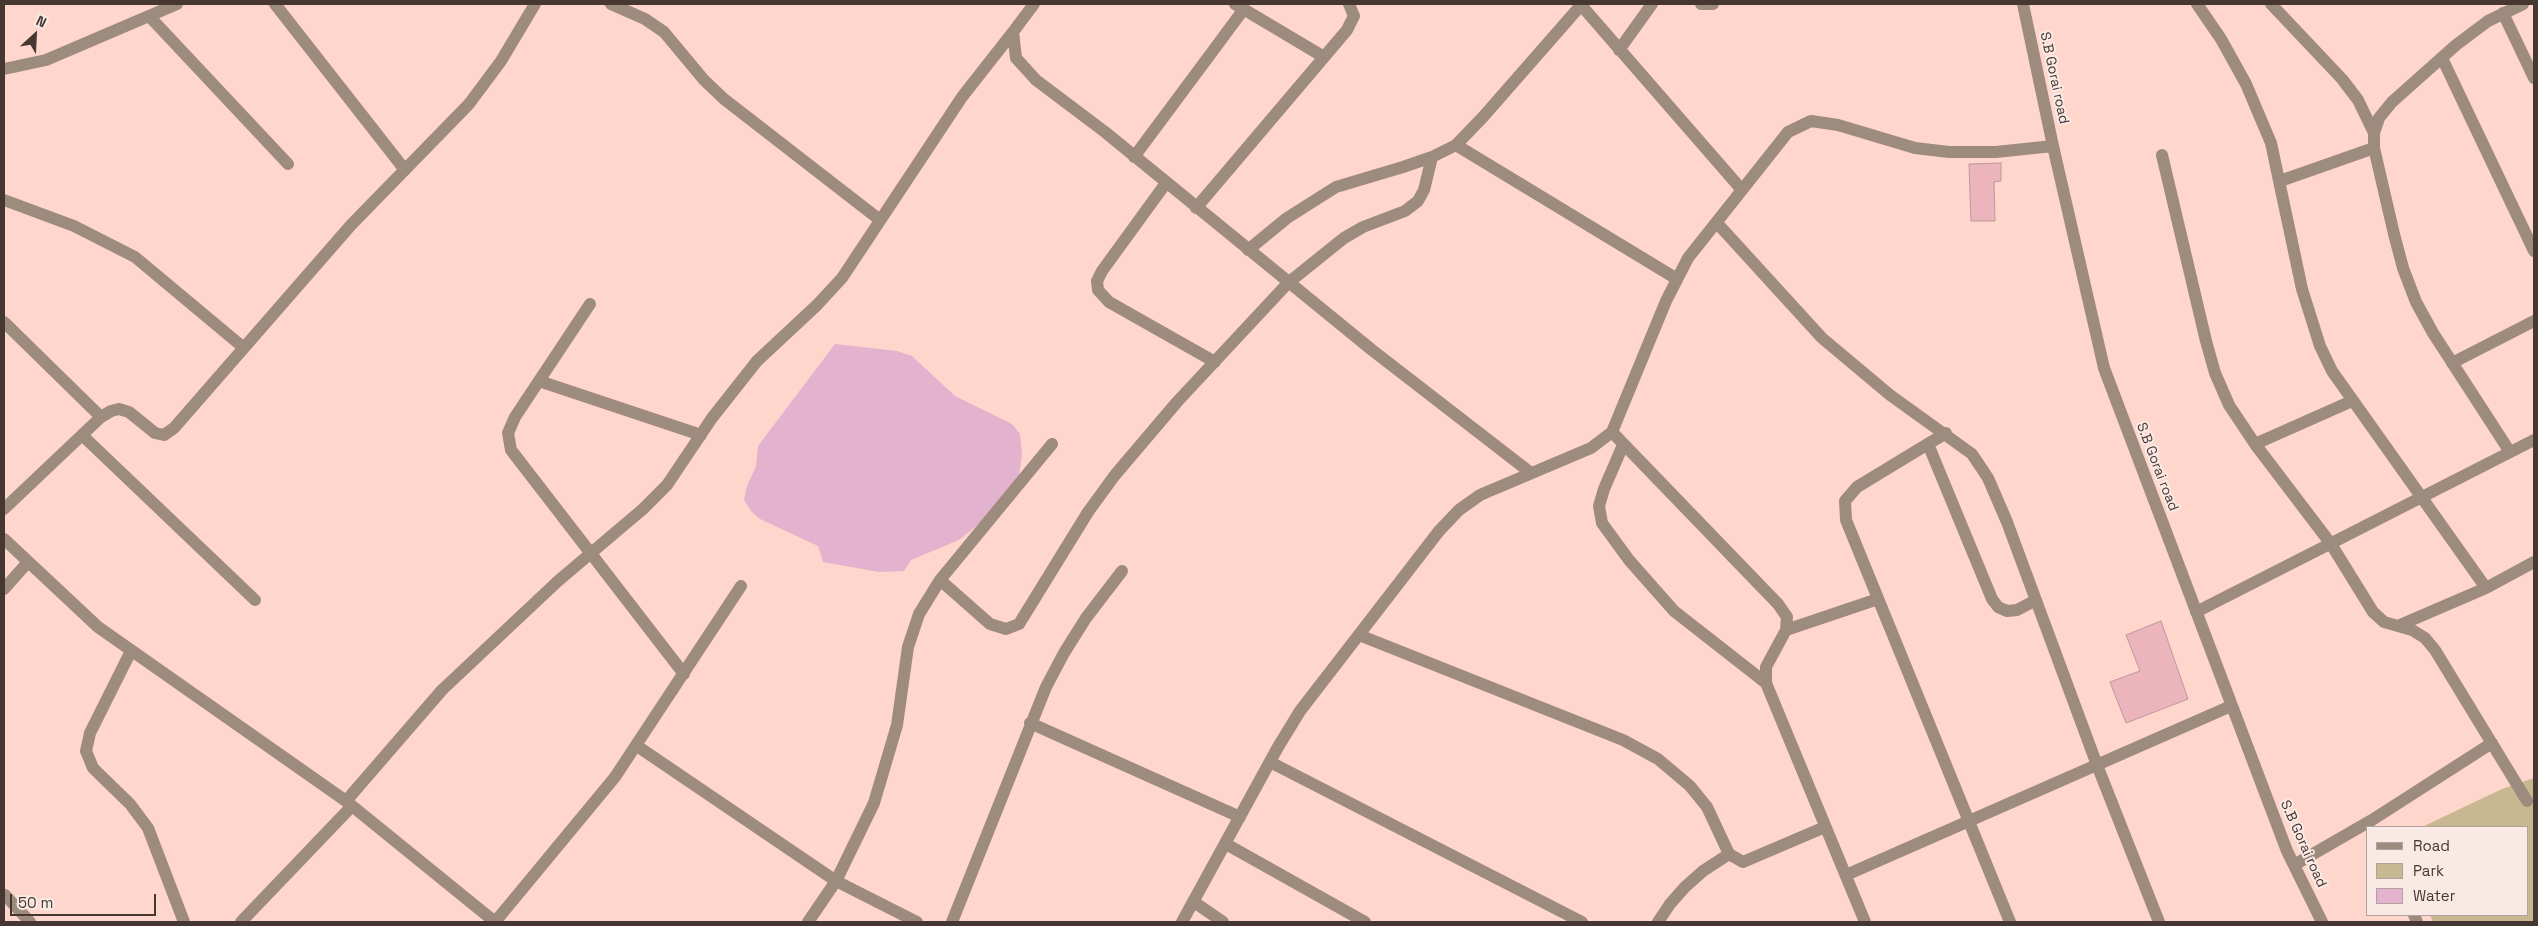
<!DOCTYPE html>
<html>
<head>
<meta charset="utf-8">
<style>
  body { margin:0 }
  #map { position:relative; width:2538px; height:926px; overflow:hidden; background:#ffd6cb; font-family:"Space Grotesk",sans-serif }
  canvas { display:block }
  .frame { position:absolute; inset:0; border:5px solid #473733; pointer-events:none }
  .legend { position:absolute; left:2366px; top:826px; width:162px; height:90px; box-sizing:border-box; background:#faeae5; border:1px solid #b2a29e; margin:0; padding:6px 9px; list-style:none; font-size:15px; color:#473733 }
  .legend li { display:flex; align-items:center; gap:10px; height:25px }
  .legend b { width:25px; border:1px solid #b2a29e }
  .north { position:absolute; left:10px; top:10px; width:50px; height:50px; -webkit-text-stroke:4px #faeae5; paint-order:stroke; rotate:25deg; font-size:14px; font-weight:700; line-height:20px; text-align:center; color:#473733 }
  .north::after { content:''; display:block; margin:auto; width:18px; height:22px; background:#473733; clip-path:polygon(50% 0,100% 100%,50% 72%,0 100%) }
  .scale { position:absolute; left:10px; top:894px; width:146px; height:22px; box-sizing:border-box; border:2px solid #473733; border-top:0; padding-left:6px; font-size:15px; line-height:18px; white-space:nowrap; color:#473733; -webkit-text-stroke:4px #faeae5; paint-order:stroke }
</style>
</head>
<body>
<div id="map">
<canvas width="2538" height="926"></canvas>
<div class="frame"></div>
<ul class="legend">
<li><b style="height:6px;background:#9d8c7d"></b>Road</li>
<li><b style="height:14px;background:#c7b891"></b>Park</li>
<li><b style="height:14px;background:#e2b2cf"></b>Water</li>
</ul>
<div class="north">N</div>
<div class="scale">50 m</div>
</div>
<script>
const g = document.querySelector('canvas').getContext('2d');
g.lineJoin = 'round';
function fillPath(path, color) {
  g.fillStyle = color;
  g.fill(path, 'evenodd');
}
function poly(rows) {
  const path = new Path2D();
  for (const r of rows) {
    path.moveTo(r[0], r[1]);
    for (let i = 2; i < r.length; i += 2) path.lineTo(r[i], r[i + 1]);
  }
  return path;
}
function strokePath(path, color, width, dash) {
  g.strokeStyle = color;
  g.lineWidth = width;
  g.lineCap = dash ? 'butt' : 'round';
  g.setLineDash(dash || []);
  g.stroke(path);
}
function write(font, color, halo, rows, align = 'center') {
  g.font = font + ' "Space Grotesk",sans-serif';
  g.lineWidth = 4;
  g.setLineDash([]);
  g.textBaseline = 'middle';
  g.strokeStyle = halo;
  g.fillStyle = color;
  for (const [text, x, y, turn = 0] of rows) {
    g.save();
    g.translate(x, y);
    g.rotate((+turn || 0) * Math.PI / 180);
    g.textAlign = isNaN(turn) ? turn : align;
    if (halo) g.strokeText(text, 0, 0);
    g.fillText(text, 0, 0);
    g.restore();
  }
}
const green = poly([
  [2534,778,2534,922,2433,922,2430,915,2527,915,2527,827,2422,827,2502,789]
]);
const water = poly([
  [835,344,897,351,912,356,955,396,1012,424,1020,434,1022,454,1019,476,980,523,959,540,911,560,904,571,879,572,823,562,818,546,760,519,751,511,744,500,747,486,756,466,758,446]
]);
const building = poly([
  [2001,163,2001,181,1994,182,1995,221,1971,221,1969,164,2001,163],
  [2161,621,2188,699,2126,723,2110,682,2140,671,2126,635,2161,621]
]);
const minor = poly([
  [275,4,405,170],
  [611,4,645,19,664,32,704,80,724,99,880,220],
  [1034,4,1013,32,1016,58,1036,80,1105,132,1372,350,1531,473],
  [1235,4,1324,57],
  [1701,4,1713,4],
  [2023,4,2053,146,2104,368,2287,851,2322,922],
  [2197,4,2221,39,2246,84,2271,143,2302,289,2320,346,2332,371,2486,588],
  [2271,4,2342,79,2358,100,2374,133],
  [1581,5,1742,190],
  [2503,13,2534,78],
  [149,16,288,164],
  [1619,50,1652,4],
  [2442,58,2534,251],
  [4,69,46,60,177,4],
  [1456,145,1677,279],
  [2162,155,2206,341,2215,373,2229,405,2255,444,2331,544,2373,612,2384,622,2412,630,2425,638,2435,650,2527,801],
  [1134,157,1244,9],
  [2280,181,2374,148],
  [1166,183,1102,271,1097,281,1098,290,1109,302,1215,362],
  [4,200,74,226,135,257,244,348],
  [1196,208,1347,30,1354,16,1349,4],
  [1717,223,1822,338,1890,395,1972,454,1988,478,2007,522,2097,765,2159,922],
  [1248,250,1287,218,1336,187,1403,167,1432,157,1456,145,1483,117,1582,4],
  [590,304,515,417,508,433,511,450,684,674],
  [4,322,101,417],
  [2452,363,2534,321],
  [539,381,701,435],
  [1612,432,1778,604,1787,617,1786,630,1766,667,1766,683,1865,922],
  [1946,433,1857,487,1845,501,1846,520,2010,922],
  [82,435,255,600],
  [1928,444,1992,599,1998,607,2007,611,2017,610,2036,600],
  [2255,444,2352,401],
  [1623,445,1604,489,1599,506,1602,523,1629,560,1674,611,1766,683],
  [2510,452,2433,333,2416,302,2403,268,2394,234,2374,148,2374,133,2379,118,2392,102,2456,45,2488,21,2523,4],
  [4,509,101,417,111,411,119,409,129,412,155,433,164,435,174,428,351,225,469,104,501,61,535,4],
  [4,539,98,627,346,801,495,922,615,777,741,586],
  [940,580,990,624,1006,629,1019,624,1088,512,1115,475,1177,402,1288,283,1344,238,1363,227,1405,211,1418,201,1424,190,1432,157],
  [4,589,28,562],
  [2196,612,2534,440],
  [2400,625,2486,588,2534,562],
  [1786,630,1878,599],
  [1359,635,1623,740,1658,759,1690,786,1707,807,1729,854,1743,862,1825,827],
  [131,651,90,733,86,751,93,768,130,804,148,828,184,922],
  [1030,723,1240,817],
  [637,746,836,881,917,922],
  [1270,762,1582,922],
  [346,801,442,690,558,581,643,509,667,485,712,418,757,361,817,305,842,278,962,97,1013,32],
  [1226,844,1365,922],
  [2294,865,2372,820,2492,743],
  [1846,875,2231,706],
  [5,895,30,922],
  [1194,902,1223,922],
  [2414,915,2417,922],
  [241,922,352,806],
  [808,922,836,881,874,803,897,725,908,647,919,614,940,580,1052,444],
  [952,922,1046,687,1064,653,1086,618,1122,571],
  [1182,922,1278,747,1300,711,1439,531,1459,510,1480,495,1591,448,1612,432,1666,301,1688,258,1788,132,1811,121,1838,125,1915,148,1949,152,1996,152,2053,146],
  [1658,922,1670,904,1685,887,1703,871,1729,854]
]);
const streetNames = [
  ["S.B Gorai road",2054,78,78],
  ["S.B Gorai road",2157,467,69],
  ["S.B Gorai road",2303,844,66]
];
fillPath(green, '#c7b891');
fillPath(water, '#e2b2cf');
fillPath(building, '#ecb4bc');
strokePath(building, '#be969c', 1);
strokePath(minor, '#9d8c7d', 12);
write('14px', '#473733', '#faeae5', streetNames);
</script>
</body>
</html>
